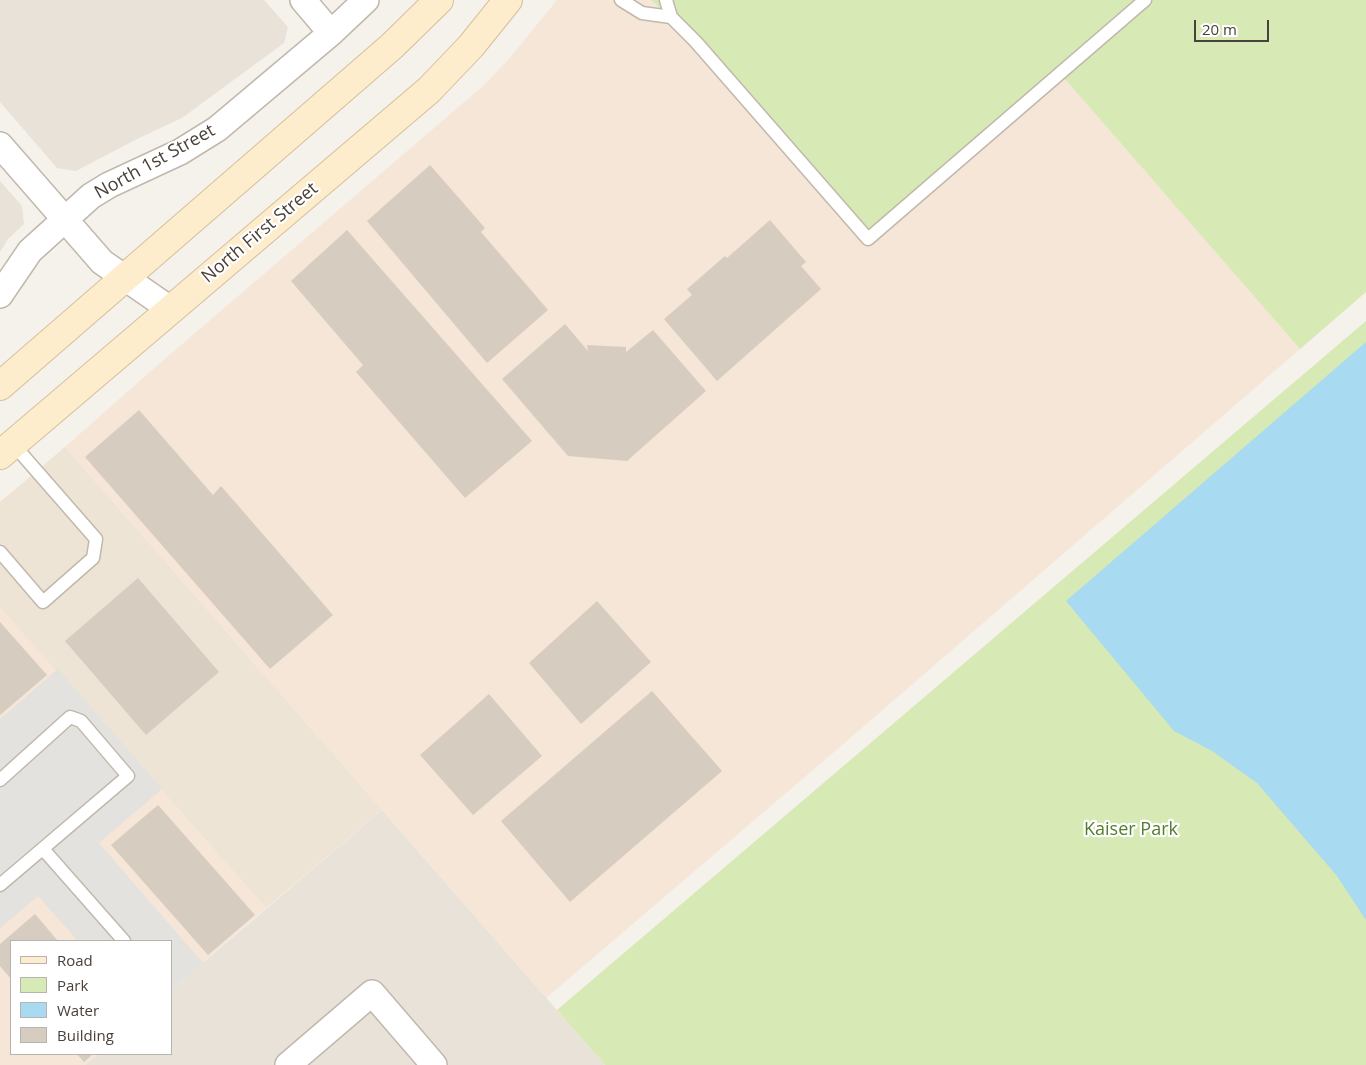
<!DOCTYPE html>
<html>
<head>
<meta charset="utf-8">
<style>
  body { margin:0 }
  #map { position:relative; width:1366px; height:1065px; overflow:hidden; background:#f5f1eb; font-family:"Open Sans",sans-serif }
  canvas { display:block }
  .legend { position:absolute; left:10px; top:940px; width:162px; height:115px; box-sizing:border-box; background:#fff; border:1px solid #b7b3af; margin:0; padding:6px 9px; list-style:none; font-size:15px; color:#4a4138 }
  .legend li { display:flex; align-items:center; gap:10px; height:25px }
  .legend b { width:25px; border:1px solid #b7b3af }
  .scale { position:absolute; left:1194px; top:20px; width:75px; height:22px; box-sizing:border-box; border:2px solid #4a4138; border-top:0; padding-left:6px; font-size:15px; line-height:18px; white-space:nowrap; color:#4a4138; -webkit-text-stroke:4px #fff; paint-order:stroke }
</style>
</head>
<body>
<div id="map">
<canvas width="1366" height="1065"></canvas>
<ul class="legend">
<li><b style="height:6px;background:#feedcc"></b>Road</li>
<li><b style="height:14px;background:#d7e9b4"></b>Park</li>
<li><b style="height:14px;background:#a8dbf1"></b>Water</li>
<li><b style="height:14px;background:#d7ccc0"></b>Building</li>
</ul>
<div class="scale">20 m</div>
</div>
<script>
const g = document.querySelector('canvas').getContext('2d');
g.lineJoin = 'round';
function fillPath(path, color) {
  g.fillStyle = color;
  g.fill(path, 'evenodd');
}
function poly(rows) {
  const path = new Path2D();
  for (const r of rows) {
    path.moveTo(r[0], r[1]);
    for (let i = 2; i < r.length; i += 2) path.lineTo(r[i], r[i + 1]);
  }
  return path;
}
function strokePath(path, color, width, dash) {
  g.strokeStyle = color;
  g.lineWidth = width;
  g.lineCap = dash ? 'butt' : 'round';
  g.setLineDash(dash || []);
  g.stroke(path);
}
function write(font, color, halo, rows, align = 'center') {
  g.font = font + ' "Open Sans",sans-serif';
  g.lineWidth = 4.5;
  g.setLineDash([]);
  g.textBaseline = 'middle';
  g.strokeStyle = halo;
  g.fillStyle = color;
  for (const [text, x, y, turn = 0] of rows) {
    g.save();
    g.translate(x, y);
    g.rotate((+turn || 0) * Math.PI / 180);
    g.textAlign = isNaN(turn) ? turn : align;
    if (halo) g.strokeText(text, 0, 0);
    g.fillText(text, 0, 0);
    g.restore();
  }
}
const residential = poly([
  [0,0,264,0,288,27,284,43,182,118,137,139,76,171,57,168,0,102],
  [0,181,22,206,24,224,8,239,0,252],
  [382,810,605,1065,85,1065,98,1054,171,1054,171,990]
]);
const commercial = poly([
  [557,0,651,0,682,29,1057,70,1300,349,827,758,546,998,65,447,152,370,483,86,509,59],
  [0,606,266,908,171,990,171,941,11,941,11,1054,98,1054,85,1065,0,1065]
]);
const education = poly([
  [65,447,382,810,266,908,0,607,0,502]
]);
const green = poly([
  [651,0,1366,0,1366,292,1300,349,1057,70,864,236,682,29],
  [1366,321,1366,1065,605,1065,557,1010]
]);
const parking = poly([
  [58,669,162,789,99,843,203,963,171,990,171,941,78,941,38,896,0,928,0,719]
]);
const water = poly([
  [1366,342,1366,920,1337,876,1257,783,1212,751,1174,731,1066,601]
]);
const building = poly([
  [430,165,485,228,481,232,548,310,487,363,367,221],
  [770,220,806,262,801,266,821,289,717,381,664,319,692,295,687,289,725,256,727,258],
  [347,230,532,441,465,498,356,372,363,365,291,281],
  [565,324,588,351,587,345,626,347,626,352,653,330,706,391,627,461,568,456,502,379],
  [139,410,213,495,221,486,333,615,270,669,85,457],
  [138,578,219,672,146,735,65,641],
  [597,601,651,662,581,724,529,663],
  [0,622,47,675,0,715],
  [652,691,722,771,570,902,501,821],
  [489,694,542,756,473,815,420,755],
  [158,805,255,915,208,955,111,845],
  [35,914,58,941,11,941,11,979,0,966,0,944],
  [77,1054,93,1054,84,1062]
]);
const lane = poly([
  [621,0,642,13,671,17,666,0],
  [671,17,696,42,868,239,1145,0],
  [0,552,43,602,93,558,96,539,13,444],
  [0,780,70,717,81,721,128,776,0,885],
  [43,849,124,941]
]);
const street = poly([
  [303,0,331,33],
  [0,145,102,262,170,309],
  [0,295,30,251,91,196,109,185,180,152,217,129,331,33,366,0],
  [288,1065,372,993,434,1065]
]);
const secondary = poly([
  [0,386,392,46,439,0],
  [0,455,429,90,471,46,508,0]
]);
const streetNames = [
  ["North 1st Street",155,162,-29],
  ["North First Street",260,233,-40]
];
const parkNames = [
  ["Kaiser Park",1131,830]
];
fillPath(residential, '#e9e2d9');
fillPath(commercial, '#f6e6d7');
fillPath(education, '#eee4d5');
fillPath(green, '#d7e9b4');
fillPath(parking, '#e4e2df');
fillPath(water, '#a8dbf1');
fillPath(building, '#d7ccc0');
strokePath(lane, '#c1b8ad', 15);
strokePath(street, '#c1b8ad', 28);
strokePath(secondary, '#d5bf9b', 30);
strokePath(lane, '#fff', 12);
strokePath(street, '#fff', 25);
strokePath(secondary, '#feedcc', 28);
write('18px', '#4a4138', '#fff', streetNames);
write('18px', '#527d2b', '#fff', parkNames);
</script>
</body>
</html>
